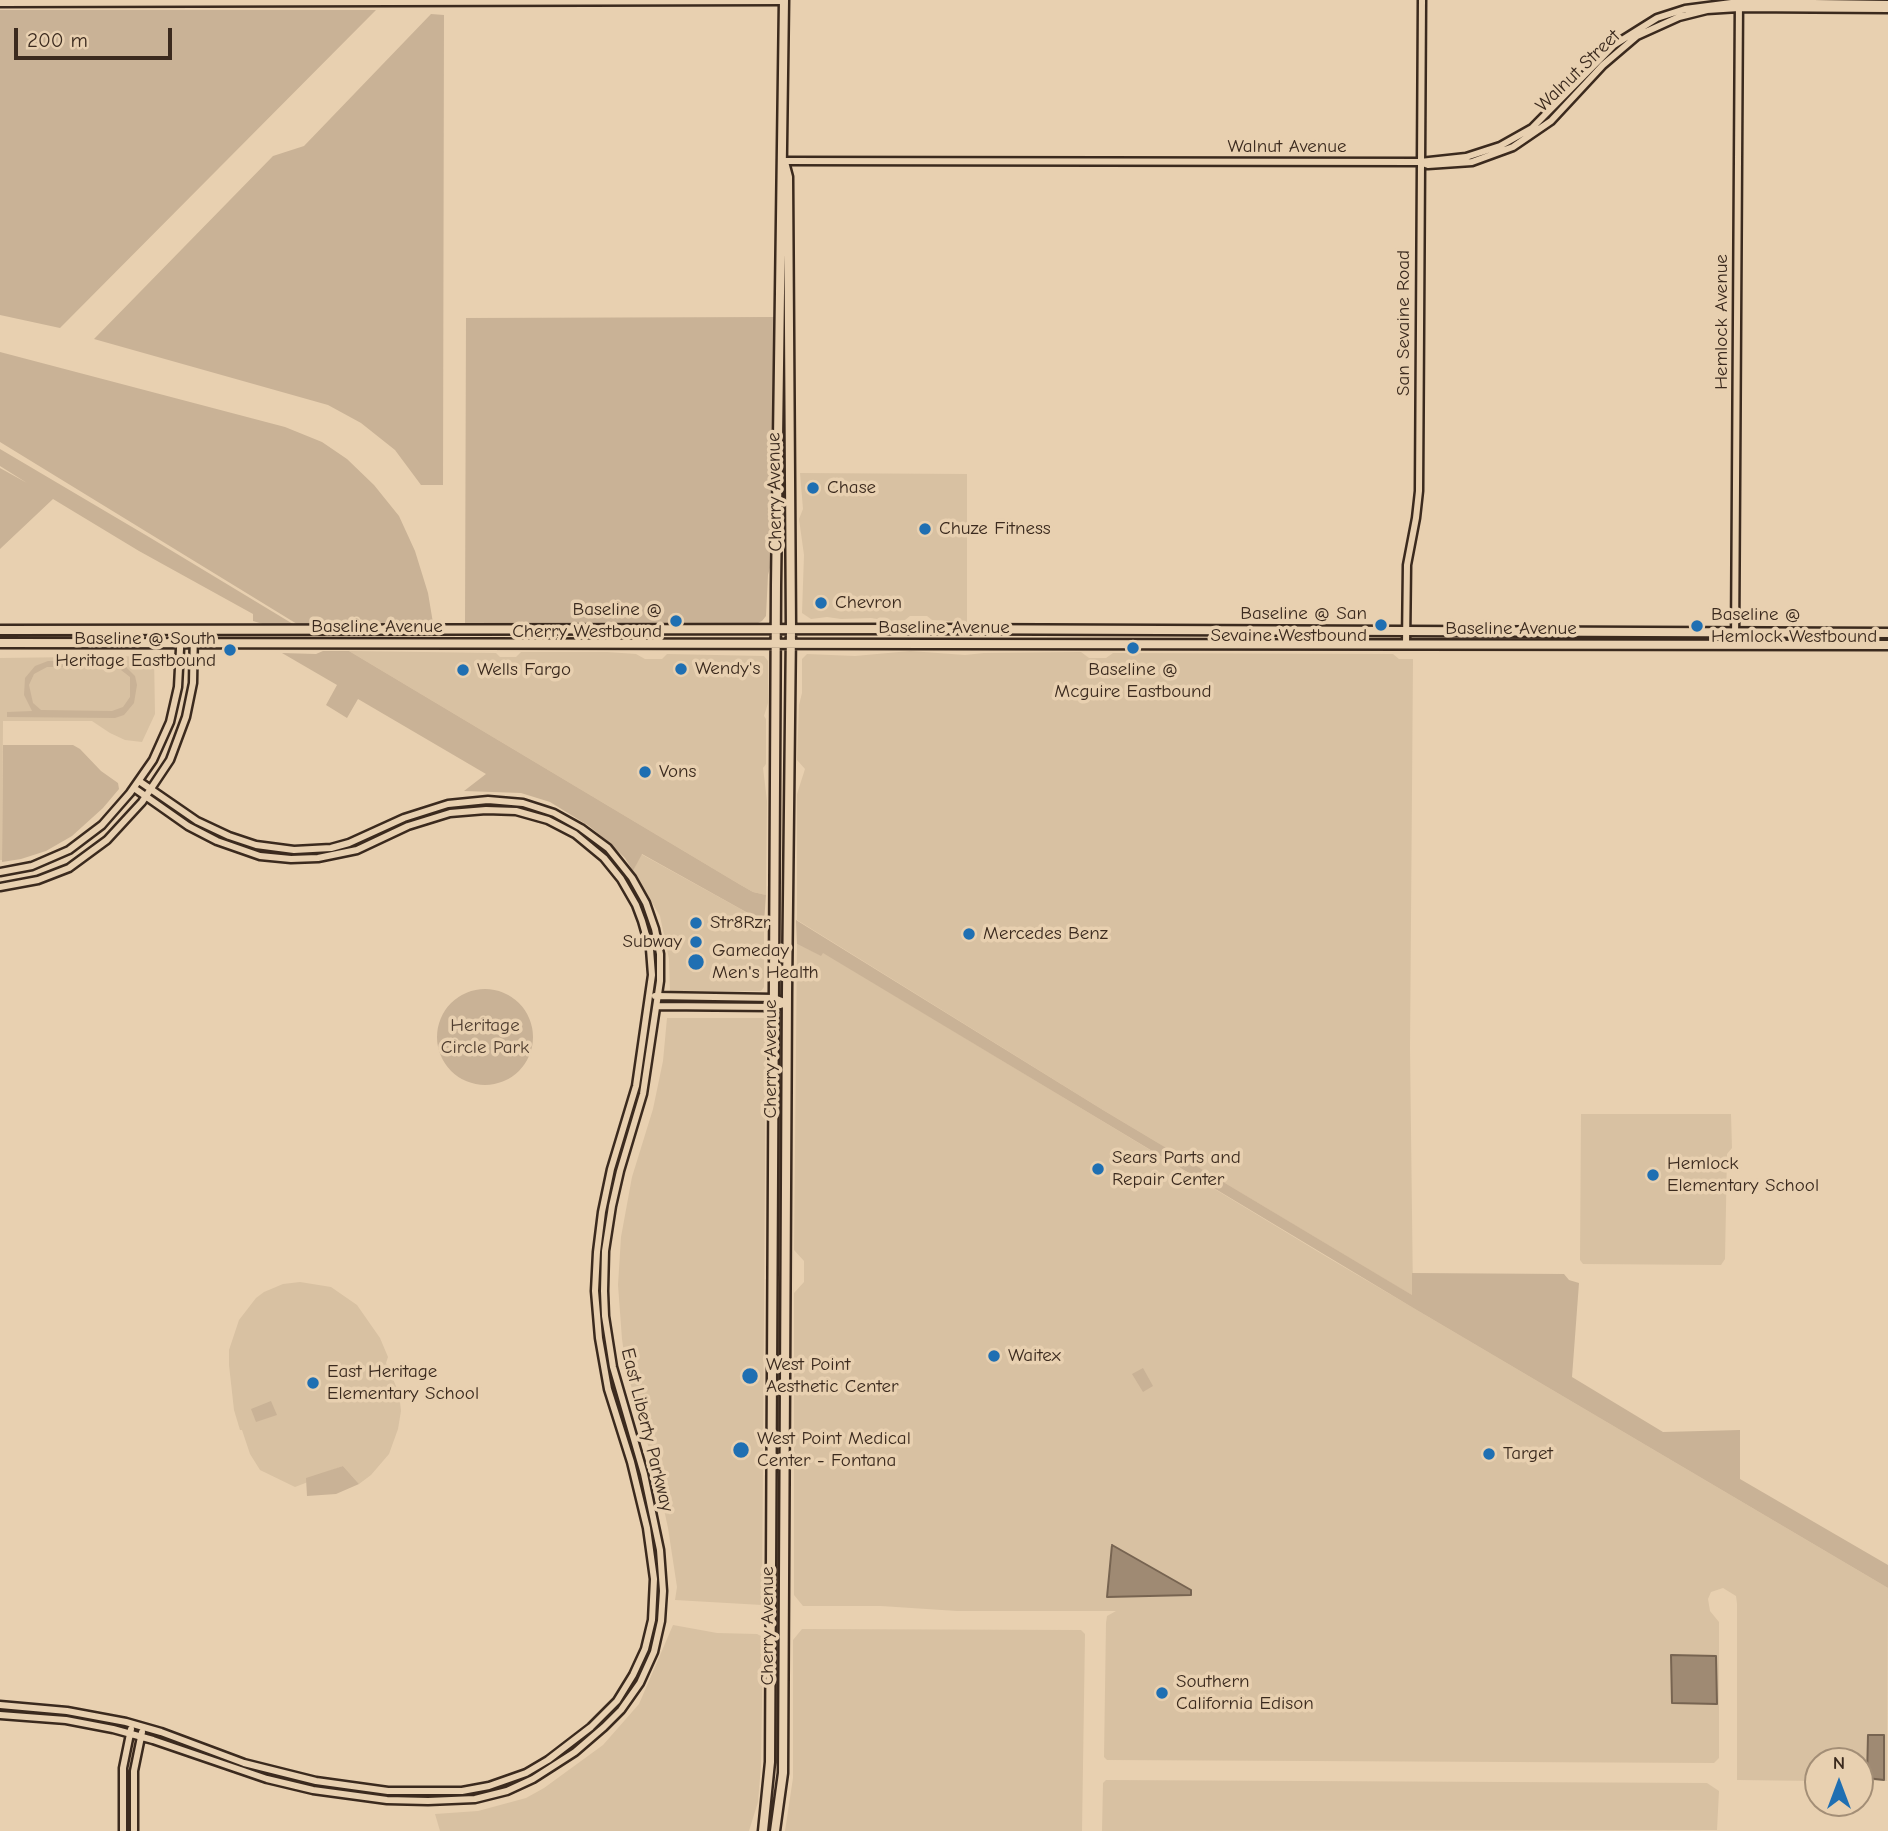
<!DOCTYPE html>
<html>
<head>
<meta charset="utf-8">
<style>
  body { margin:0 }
  #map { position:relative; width:1888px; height:1831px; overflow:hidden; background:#e8d0b0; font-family:"Comic Neue",sans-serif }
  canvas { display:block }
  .north { position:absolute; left:1804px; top:1747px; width:70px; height:70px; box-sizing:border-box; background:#e8d0b0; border:2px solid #a38e76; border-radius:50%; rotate:0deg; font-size:19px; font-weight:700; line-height:28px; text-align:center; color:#3b2a1e }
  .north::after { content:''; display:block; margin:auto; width:24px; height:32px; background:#1f6fb2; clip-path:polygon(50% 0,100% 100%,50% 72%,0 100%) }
  .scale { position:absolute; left:14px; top:28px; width:158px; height:32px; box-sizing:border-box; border:4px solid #3b2a1e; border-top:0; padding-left:9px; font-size:21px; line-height:24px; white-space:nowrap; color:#3b2a1e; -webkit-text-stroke:5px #e8d0b0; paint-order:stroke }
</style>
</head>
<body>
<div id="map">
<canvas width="1888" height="1831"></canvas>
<div class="north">N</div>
<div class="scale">200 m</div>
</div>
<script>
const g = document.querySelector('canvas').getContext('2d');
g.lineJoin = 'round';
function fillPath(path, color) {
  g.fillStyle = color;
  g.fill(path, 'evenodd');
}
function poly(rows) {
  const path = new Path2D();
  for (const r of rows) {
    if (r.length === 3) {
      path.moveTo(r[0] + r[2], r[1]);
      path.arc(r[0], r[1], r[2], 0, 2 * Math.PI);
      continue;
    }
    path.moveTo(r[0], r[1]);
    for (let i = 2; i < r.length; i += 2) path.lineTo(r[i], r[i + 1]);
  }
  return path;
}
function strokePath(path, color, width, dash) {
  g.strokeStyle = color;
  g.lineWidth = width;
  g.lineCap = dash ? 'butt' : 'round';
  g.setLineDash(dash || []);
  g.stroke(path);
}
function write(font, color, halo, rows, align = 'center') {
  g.font = font + ' "Comic Neue",sans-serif';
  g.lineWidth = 7;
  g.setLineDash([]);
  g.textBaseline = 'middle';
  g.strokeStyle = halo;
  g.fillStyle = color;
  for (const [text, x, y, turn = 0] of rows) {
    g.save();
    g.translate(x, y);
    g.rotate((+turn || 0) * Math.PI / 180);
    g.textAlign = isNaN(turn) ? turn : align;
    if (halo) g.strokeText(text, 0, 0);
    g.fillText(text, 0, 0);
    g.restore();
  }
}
const built = poly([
  [800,473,967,474,967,622,932,620,927,616,910,616,905,620,889,621,871,618,841,619,827,617,811,619,802,613,804,555,799,519,803,509],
  [349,651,496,653,500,657,516,657,521,652,607,652,636,654,645,659,662,659,667,654,764,656,768,661,768,703,764,716,766,719,766,764,763,768,767,801,766,895,753,892,739,884],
  [910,651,965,655,984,653,1081,652,1089,658,1106,658,1113,653,1393,654,1399,659,1413,659,1410,1048,1413,1296,1103,1110,797,920,797,794,805,769,797,760,799,705,802,693,802,659,807,654,855,656],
  [154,656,155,714,142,742,125,740,110,733,92,721,3,721,2,860,0,860,0,658],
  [641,854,764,922,764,987,761,991,670,991,669,959,660,916,633,871],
  [797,944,820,955,823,952,1327,1257,1888,1588,1887,1781,1860,1781,1860,1761,1818,1761,1818,1781,1737,1780,1737,1604,1736,1596,1723,1588,1711,1592,1708,1599,1710,1611,1719,1622,1719,1758,1714,1763,1107,1760,1104,1757,1106,1623,1107,1616,1116,1611,957,1611,881,1606,803,1606,794,1595,794,1293,804,1282,804,1261,794,1250],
  [667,1018,764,1018,766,1021,762,1605,675,1600,677,1587,668,1528,657,1477,626,1368,622,1339,618,1285,621,1237,632,1177,653,1109,663,1061],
  [1581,1114,1731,1114,1732,1148,1727,1154,1725,1259,1721,1265,1583,1264,1580,1260],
  [300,1282,331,1287,357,1305,380,1338,388,1357,386,1363,399,1393,401,1411,398,1429,389,1454,371,1475,359,1484,343,1466,307,1479,308,1482,295,1487,260,1470,250,1454,242,1430,240,1430,234,1410,229,1365,229,1350,239,1320,256,1298,264,1292,283,1284],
  [673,1625,717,1633,757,1634,763,1637,761,1766,758,1802,749,1831,440,1831,435,1814,478,1811,526,1798,544,1788,603,1745,639,1704],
  [802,1629,1081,1630,1085,1634,1082,1831,785,1831,793,1778,793,1640],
  [1106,1780,1707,1783,1719,1791,1717,1830,1102,1831,1103,1783]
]);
const green = poly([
  [0,10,376,10,60,328,0,315],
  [431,14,444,15,443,485,421,485,395,450,361,423,328,405,94,339,273,156,304,146],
  [774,317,774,553,768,575,766,616,762,621,758,623,465,623,466,318],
  [0,352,285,427,322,442,347,459,374,485,399,516,415,551,428,593,433,623,297,624,0,442],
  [0,449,149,537,293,624,266,625,253,621,253,614,139,551,53,499,0,549,0,468,27,483,0,466],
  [323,651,349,651,739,884,753,892,766,895,764,922,642,854,633,871,625,858,606,840,589,826,550,802,521,793,464,791,486,774,358,699,347,718,326,705,337,685,282,653,316,654],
  [48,661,113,661,124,665,135,676,137,685,134,703,124,715,115,718,7,717,7,712,32,711,24,695,25,678,35,666],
  [47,667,106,667,121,670,130,677,130,697,123,707,112,711,41,710,33,703,29,685,34,674],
  [3,745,73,745,80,749,101,771,118,783,119,789,103,808,72,836,46,851,21,859,2,862],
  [796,920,1103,1110,1412,1295,1412,1273,1564,1274,1569,1280,1579,1283,1572,1377,1663,1432,1740,1430,1740,1479,1888,1565,1888,1588,1410,1306,823,953,821,956,797,944],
  [485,1037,48],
  [1143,1368,1153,1386,1143,1392,1132,1374],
  [271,1401,277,1415,256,1422,251,1409],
  [343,1466,359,1484,336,1494,307,1496,306,1478]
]);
const water = poly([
  [1112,1545,1191,1590,1191,1595,1107,1597,1112,1545],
  [1671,1655,1716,1656,1717,1704,1672,1703,1671,1655],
  [1868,1735,1884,1735,1884,1780,1867,1778,1868,1735]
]);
const minor = poly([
  [0,3,784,1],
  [783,161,1420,162,1466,157,1500,146,1532,128,1614,45,1657,18,1685,9,1739,2,1888,4],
  [1420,162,1428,165,1472,162,1513,147,1551,121,1603,65,1637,36,1679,17,1707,10,1739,8,1888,9],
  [1406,644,1407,565,1416,518,1419,491,1422,0],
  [1735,645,1739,0],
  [0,872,32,866,69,850,102,825,130,793,153,760,170,722,178,687,181,630],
  [0,887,38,880,69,868,107,840,142,802,170,760,186,717,193,683,194,630],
  [655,996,774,998,787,1003],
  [657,1006,774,1007,787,1003],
  [0,1705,67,1711,126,1722,161,1732,244,1763,316,1781,388,1791,462,1791,489,1786,526,1773,548,1760,591,1727,617,1701,633,1675,645,1649,652,1620,654,1579,647,1528,631,1462,608,1389,599,1338,595,1291,597,1252,602,1212,611,1169,636,1086,652,975,650,949,642,921,636,905,621,879,604,858,575,834,548,820,516,811,486,810,450,813,408,826,357,850,318,858,291,859,260,856,217,841,188,826,134,788],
  [0,1715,66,1720,113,1729,153,1740,267,1779,313,1790,387,1800,428,1801,475,1799,507,1791,533,1779,575,1752,604,1727,621,1710,640,1683,654,1652,661,1621,663,1591,660,1550,644,1474,613,1367,605,1316,604,1291,605,1251,612,1206,620,1171,643,1094,660,981,660,954,655,929,646,903,632,878,608,848,581,828,554,813,523,803,488,800,448,804,404,818,349,843,331,848,294,850,256,845,229,836,197,821,139,781],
  [123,1831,123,1768,131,1729],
  [134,1831,134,1771,142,1732]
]);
const major = poly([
  [0,630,920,629,1888,633],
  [0,643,1888,645],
  [763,1831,770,1762,776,585,784,0],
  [775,1831,783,1773,787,992,791,629,788,177,784,162]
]);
const markers = [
  [813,488,7,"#1f6fb2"],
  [925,529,7,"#1f6fb2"],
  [821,603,7,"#1f6fb2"],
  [676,621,7,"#1f6fb2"],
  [1381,625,7,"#1f6fb2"],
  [1697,626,7,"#1f6fb2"],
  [1133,648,7,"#1f6fb2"],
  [230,650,7,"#1f6fb2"],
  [681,669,7,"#1f6fb2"],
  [463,670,7,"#1f6fb2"],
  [645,772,7,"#1f6fb2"],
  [696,923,7,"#1f6fb2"],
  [969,934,7,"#1f6fb2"],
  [696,942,7,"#1f6fb2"],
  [696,962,9,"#1f6fb2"],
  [1098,1169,7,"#1f6fb2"],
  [1653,1175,7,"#1f6fb2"],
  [994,1356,7,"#1f6fb2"],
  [750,1376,9,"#1f6fb2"],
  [313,1383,7,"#1f6fb2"],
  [741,1450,9,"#1f6fb2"],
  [1489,1454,7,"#1f6fb2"],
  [1162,1693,7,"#1f6fb2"]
];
const streetNames = [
  ["Walnut Street",1578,71,-44],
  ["Walnut Avenue",1287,147],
  ["Hemlock Avenue",1722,322,-90],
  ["San Sevaine Road",1404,323,-90],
  ["Cherry Avenue",775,492,-91],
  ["Baseline Avenue",377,627],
  ["Baseline Avenue",944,628],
  ["Baseline Avenue",1511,629],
  ["Cherry Avenue",771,1059,-90],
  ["East Liberty Parkway",647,1430,76],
  ["Cherry Avenue",768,1626,-90]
];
const poiNames = [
  ["Chase",827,488],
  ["Chuze Fitness",939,529],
  ["Chevron",835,603],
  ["Baseline @",662,610,"right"],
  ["Cherry Westbound",662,632,"right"],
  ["Baseline @ San",1367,614,"right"],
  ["Sevaine Westbound",1367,636,"right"],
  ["Baseline @",1711,615],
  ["Hemlock Westbound",1711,637],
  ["Baseline @ South",216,639,"right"],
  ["Heritage Eastbound",216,661,"right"],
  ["Wendy's",695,669],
  ["Wells Fargo",477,670],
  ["Baseline @",1133,670,"center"],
  ["Mcguire Eastbound",1133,692,"center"],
  ["Vons",659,772],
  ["Str8Rzr",710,923],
  ["Mercedes Benz",983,934],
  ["Subway",682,942,"right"],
  ["Gameday",712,951],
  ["Men's Health",712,973],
  ["Sears Parts and",1112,1158],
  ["Repair Center",1112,1180],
  ["Hemlock",1667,1164],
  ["Elementary School",1667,1186],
  ["Waitex",1008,1356],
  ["West Point",766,1365],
  ["Aesthetic Center",766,1387],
  ["East Heritage",327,1372],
  ["Elementary School",327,1394],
  ["West Point Medical",757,1439],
  ["Center - Fontana",757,1461],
  ["Target",1503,1454],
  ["Southern",1176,1682],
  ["California Edison",1176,1704]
];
const parkNames = [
  ["Heritage",485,1026],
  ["Circle Park",485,1048]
];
fillPath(built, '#d8c1a2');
fillPath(green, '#c9b296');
fillPath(water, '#9f8a73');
strokePath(water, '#776451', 2);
strokePath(minor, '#3b2a1e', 11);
strokePath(major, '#3b2a1e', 13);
strokePath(minor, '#e8d0b0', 6);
strokePath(major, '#e8d0b0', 8);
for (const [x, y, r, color] of markers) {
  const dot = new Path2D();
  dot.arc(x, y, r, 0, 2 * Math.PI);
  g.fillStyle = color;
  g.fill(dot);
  strokePath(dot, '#e8d0b0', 2.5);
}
write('19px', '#3b2a1e', '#e8d0b0', streetNames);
write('19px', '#3b2a1e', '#e8d0b0', poiNames, 'left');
write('19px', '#503e30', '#e8d0b0', parkNames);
</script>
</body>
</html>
